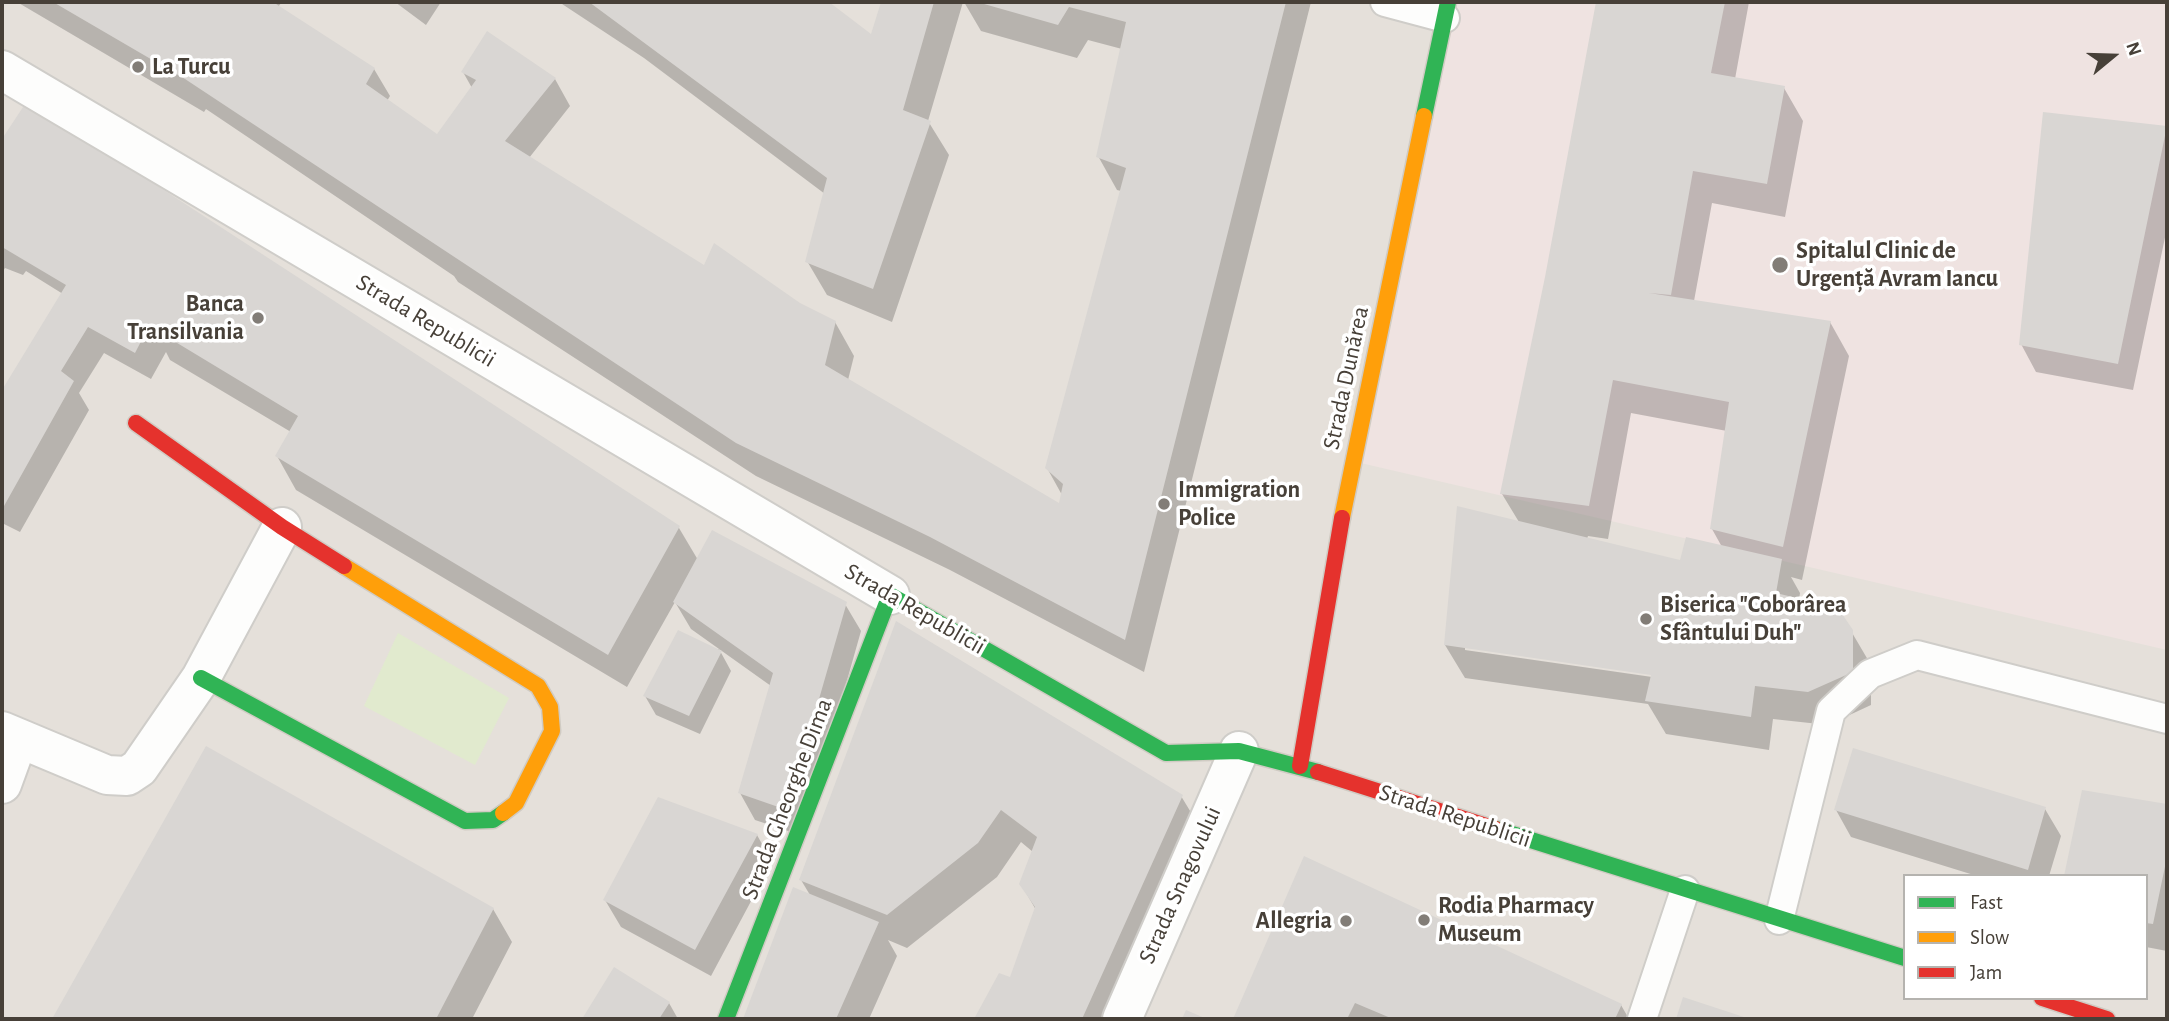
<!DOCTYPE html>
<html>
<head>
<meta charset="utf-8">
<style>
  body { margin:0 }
  #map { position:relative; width:2169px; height:1021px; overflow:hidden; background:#f1efec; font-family:"Alegreya Sans",sans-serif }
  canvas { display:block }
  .frame { position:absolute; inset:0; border:4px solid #474038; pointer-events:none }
  .legend { position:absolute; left:1903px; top:874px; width:245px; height:126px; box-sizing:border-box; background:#fff; border:2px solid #b5b3af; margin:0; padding:9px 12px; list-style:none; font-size:21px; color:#474038 }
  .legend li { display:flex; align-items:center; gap:14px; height:35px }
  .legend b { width:35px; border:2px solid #b5b3af }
  .north { position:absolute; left:2078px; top:21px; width:70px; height:70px; -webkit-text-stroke:5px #fff; paint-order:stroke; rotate:71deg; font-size:19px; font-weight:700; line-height:28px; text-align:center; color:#474038 }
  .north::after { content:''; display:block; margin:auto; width:24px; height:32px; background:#474038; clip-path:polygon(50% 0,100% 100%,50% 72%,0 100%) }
</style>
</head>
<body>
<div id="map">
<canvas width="2169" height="1021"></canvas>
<div class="frame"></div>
<ul class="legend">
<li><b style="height:9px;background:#30b455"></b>Fast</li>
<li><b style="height:9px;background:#ff9f0a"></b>Slow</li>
<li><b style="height:9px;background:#e5322d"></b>Jam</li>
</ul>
<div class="north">N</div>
</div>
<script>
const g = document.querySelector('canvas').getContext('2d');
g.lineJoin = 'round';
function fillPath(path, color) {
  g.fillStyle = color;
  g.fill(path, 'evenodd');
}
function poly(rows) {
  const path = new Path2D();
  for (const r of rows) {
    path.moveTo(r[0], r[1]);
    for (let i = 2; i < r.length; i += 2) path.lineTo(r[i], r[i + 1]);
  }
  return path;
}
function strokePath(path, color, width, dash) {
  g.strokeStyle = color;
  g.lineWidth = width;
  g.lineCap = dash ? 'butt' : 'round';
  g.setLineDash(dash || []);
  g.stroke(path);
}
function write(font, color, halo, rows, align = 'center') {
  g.font = font + ' "Alegreya Sans",sans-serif';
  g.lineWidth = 7;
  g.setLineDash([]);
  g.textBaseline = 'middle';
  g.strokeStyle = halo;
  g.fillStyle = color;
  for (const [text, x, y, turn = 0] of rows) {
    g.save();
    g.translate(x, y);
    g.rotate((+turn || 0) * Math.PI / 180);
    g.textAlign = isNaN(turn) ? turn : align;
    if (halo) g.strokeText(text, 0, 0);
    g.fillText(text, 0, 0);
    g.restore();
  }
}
const residential = poly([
  [2,2,2167,2,2167,1019,2,1019],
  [1905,876,2146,876,2146,998,1905,998]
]);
const medical = poly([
  [1448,2,2167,2,2167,650,1352,461]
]);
const green = poly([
  [398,633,509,698,475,765,364,706]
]);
const shadow = poly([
  [17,2,282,2,278,7,374,69,390,96,387,101,438,137,472,88,463,72,555,79,570,106,529,158,704,267,799,304,835,322,854,356,848,380,1060,505,1062,495,1047,468,1121,191,1117,190,1098,156,1122,49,1088,40,1077,58,981,31,964,2,1311,2,1144,672,950,570,756,476,458,282,454,276,206,109,204,112],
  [395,2,441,2,426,25],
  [559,2,826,2,872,37,883,2,963,2,928,121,949,155,892,322,827,295,807,261,825,194,644,58],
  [1598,2,1749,2,1735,79,1784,88,1803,121,1785,217,1712,203,1694,301,1830,322,1849,356,1802,580,1791,577,1800,593,1799,600,1851,631,1871,665,1871,705,1828,725,1773,719,1769,750,1666,734,1648,704,1465,678,1445,645,1519,522,1502,494,1547,276],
  [1631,413,1727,431,1712,529,1722,547,1681,562,1587,539,1588,536,1608,539],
  [1465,647,1660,674,1659,678,1465,650],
  [28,103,679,528,698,560,845,604,861,631,803,836,755,820,740,793,771,686,691,629,675,602,627,687,296,490,277,456,291,432,170,360,166,352,151,379,104,353,79,393,89,410,20,532,2,523,2,393,63,294,26,271,23,275,5,268,2,273,2,143],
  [2045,114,2167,128,2167,228,2133,390,2036,372,2021,344],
  [897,624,1181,796,1201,829,1116,1019,976,1019,999,975,1011,979,1036,910,1021,884,1033,852,1021,842,997,877,907,948,888,940,897,956,869,1019,745,1019,810,895,801,880],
  [719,649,731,671,700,734,656,715,645,696],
  [207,748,493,909,512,942,472,1019,54,1019],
  [2084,792,2167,806,2167,951,2146,947,2146,876],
  [2045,809,2061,836,2049,876,1977,876,1851,837,1836,810],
  [757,835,772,862,711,976,621,927,605,900],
  [1305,859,1621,1005,1629,1019,1235,1019],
  [614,970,669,1003,678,1019,584,1019]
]);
const building = poly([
  [53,2,273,2,375,68,366,84,437,134,476,80,461,72,487,31,556,78,505,141,704,265,714,243,800,303,836,321,825,365,1059,503,1063,484,1045,468,1126,168,1096,157,1126,22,1069,7,1058,25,977,2,1286,2,1125,640,930,537,736,443,185,79],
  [589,2,829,2,871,34,881,2,934,2,903,110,931,121,873,289,805,262,827,178],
  [1596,2,1725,2,1711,73,1785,86,1767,184,1693,171,1671,295,1649,293,1831,321,1783,547,1710,529,1729,402,1613,380,1589,506,1500,494,1545,277],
  [27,101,680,526,608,655,275,456,298,416,149,326,135,353,88,327,61,371,74,381,4,506,2,505,2,390,66,285,2,247,2,139],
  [2043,112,2167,126,2118,364,2019,345],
  [1457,506,1680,560,1686,537,1782,559,1776,593,1838,608,1853,630,1853,672,1808,692,1755,686,1751,717,1645,701,1651,675,1444,645],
  [712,530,847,602,787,810,738,793,773,673,673,602],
  [896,621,1183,795,1082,1019,974,1019,999,973,1010,977,1035,907,1019,884,1037,837,1001,810,978,843,887,915,799,880],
  [678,630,722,651,689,716,643,696],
  [206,746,494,908,436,1019,52,1019],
  [1853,748,2046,807,2028,870,1834,810],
  [2082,790,2167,804,2167,857,2153,924,2146,923,2146,876,2064,876],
  [658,797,758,834,695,950,603,900],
  [1304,856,1622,1004,1615,1019,1393,1019,1355,1003,1347,1019,1233,1019],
  [793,887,879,922,836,1019,743,1019],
  [614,967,670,1002,659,1019,582,1019],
  [1683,997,1750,1019,1676,1019],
  [1186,1010,1207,1019,1182,1019]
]);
const lane = poly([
  [1385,2,1445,18],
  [1779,920,1831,711,1870,674,1917,655,2167,719],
  [1642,1019,1685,890]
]);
const street = poly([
  [2,70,890,595],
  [2,731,107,775,127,776,139,768,201,678,282,527],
  [2,784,18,740],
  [1122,1019,1239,751]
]);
const fast = poly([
  [1424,116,1448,2],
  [201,678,465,821,493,820,503,813],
  [1496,829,1905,958],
  [726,1019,890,595,1166,753,1239,751,1318,772]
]);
const slow = poly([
  [1342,518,1424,116],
  [344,566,538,686,550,707,552,731,516,803,503,813]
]);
const jam = poly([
  [136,423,282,527,344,566],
  [1300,766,1342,518],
  [1318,772,1496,829],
  [2042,998,2107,1019]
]);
const markers = [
  [138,67,7,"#827d77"],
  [1780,265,9,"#827d77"],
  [258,318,7,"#827d77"],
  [1164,504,7,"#827d77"],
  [1646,619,7,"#827d77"],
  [1424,920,7,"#827d77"],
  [1346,921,7,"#827d77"]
];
const poiNames = [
  ["La Turcu",152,67],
  ["Spitalul Clinic de",1796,251],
  ["Urgență Avram Iancu",1796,279],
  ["Banca",244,304,"right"],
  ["Transilvania",244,332,"right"],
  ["Immigration",1178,490],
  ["Police",1178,518],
  ["Biserica \"Coborârea",1660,605],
  ["Sfântului Duh\"",1660,633],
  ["Rodia Pharmacy",1438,906],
  ["Museum",1438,934],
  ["Allegria",1332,921,"right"]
];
const streetNames = [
  ["Strada Republicii",426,321,31],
  ["Strada Dunărea",1346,378,-78],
  ["Strada Republicii",915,609,30],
  ["Strada Gheorghe Dima",787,799,-69],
  ["Strada Republicii",1455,816,18],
  ["Strada Snagovului",1180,885,-66]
];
fillPath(residential, '#e5e0da');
fillPath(medical, '#efe3e1');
fillPath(green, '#e1eace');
fillPath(shadow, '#0003');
fillPath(building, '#d9d6d3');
strokePath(lane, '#cfcdc9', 32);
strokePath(street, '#cfcdc9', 42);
strokePath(fast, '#d0cbc3', 19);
strokePath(slow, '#d0cbc3', 19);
strokePath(jam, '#d0cbc3', 19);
strokePath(lane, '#fdfdfc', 28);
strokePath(street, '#fdfdfc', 38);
strokePath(fast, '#30b455', 16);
strokePath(slow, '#ff9f0a', 16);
strokePath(jam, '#e5322d', 16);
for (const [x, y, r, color] of markers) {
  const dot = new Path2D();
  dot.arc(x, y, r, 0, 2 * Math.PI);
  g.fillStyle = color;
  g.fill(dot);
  strokePath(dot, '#fff', 2.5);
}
write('bold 24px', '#474038', '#fff', poiNames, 'left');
write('24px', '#474038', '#fff', streetNames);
</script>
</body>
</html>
